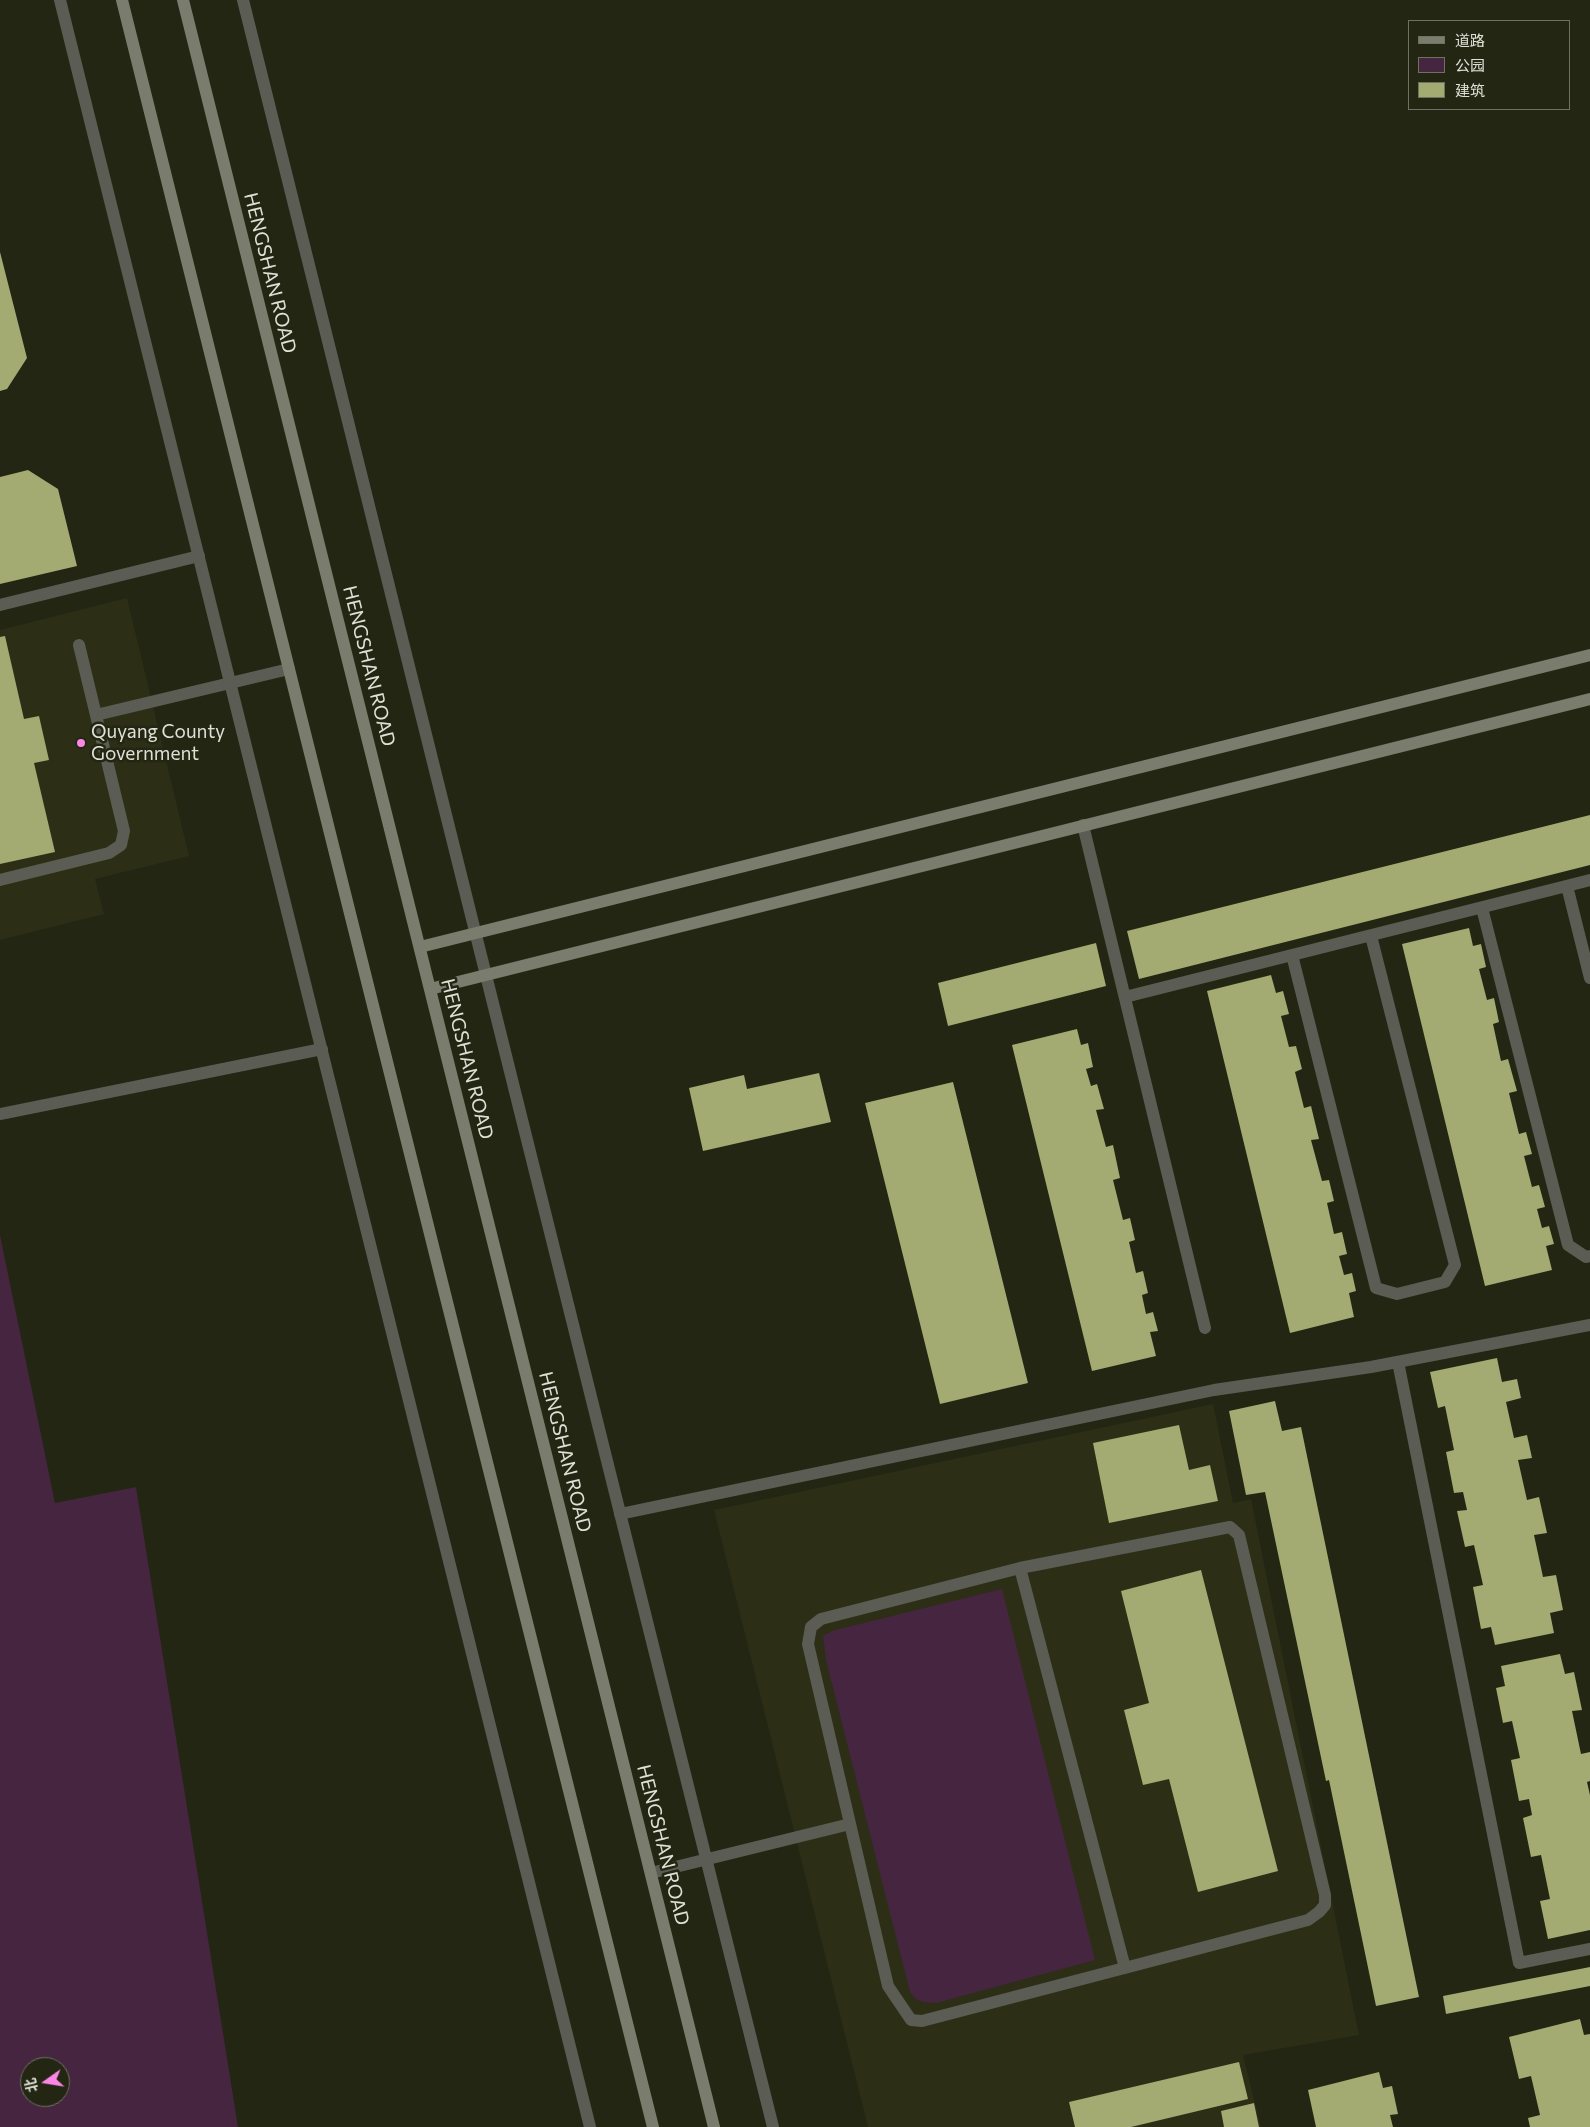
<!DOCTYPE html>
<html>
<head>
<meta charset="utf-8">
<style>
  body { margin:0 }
  #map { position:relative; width:1590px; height:2127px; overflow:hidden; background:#232613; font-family:Commissioner,"Noto Sans SC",sans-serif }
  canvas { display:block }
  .legend { position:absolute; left:1408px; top:20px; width:162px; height:90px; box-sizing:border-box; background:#232613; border:1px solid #6f7161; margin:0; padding:6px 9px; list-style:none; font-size:15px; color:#e0e1d6 }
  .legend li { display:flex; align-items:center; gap:10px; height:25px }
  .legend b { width:25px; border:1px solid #6f7161 }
  .north { position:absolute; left:20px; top:2057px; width:50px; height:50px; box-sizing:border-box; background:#232613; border:1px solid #6f7161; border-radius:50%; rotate:257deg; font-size:14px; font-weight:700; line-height:20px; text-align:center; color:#e0e1d6 }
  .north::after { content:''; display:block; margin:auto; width:18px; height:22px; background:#fb87e5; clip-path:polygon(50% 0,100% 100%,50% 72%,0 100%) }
</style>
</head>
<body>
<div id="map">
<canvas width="1590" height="2127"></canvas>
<ul class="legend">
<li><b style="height:6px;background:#7a7c6d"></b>道路</li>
<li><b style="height:14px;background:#45253f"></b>公园</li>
<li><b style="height:14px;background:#a3aa72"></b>建筑</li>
</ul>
<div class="north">北</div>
</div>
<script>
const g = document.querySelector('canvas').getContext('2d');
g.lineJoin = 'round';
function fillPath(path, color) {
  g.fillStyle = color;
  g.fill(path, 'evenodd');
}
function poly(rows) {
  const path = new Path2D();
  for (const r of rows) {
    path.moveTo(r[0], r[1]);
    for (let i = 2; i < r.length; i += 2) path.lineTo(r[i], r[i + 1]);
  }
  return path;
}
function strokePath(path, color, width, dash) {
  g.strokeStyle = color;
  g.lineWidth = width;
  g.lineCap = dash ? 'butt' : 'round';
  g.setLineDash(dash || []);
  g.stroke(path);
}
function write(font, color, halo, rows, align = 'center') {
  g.font = font + ' Commissioner,sans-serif';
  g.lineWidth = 5;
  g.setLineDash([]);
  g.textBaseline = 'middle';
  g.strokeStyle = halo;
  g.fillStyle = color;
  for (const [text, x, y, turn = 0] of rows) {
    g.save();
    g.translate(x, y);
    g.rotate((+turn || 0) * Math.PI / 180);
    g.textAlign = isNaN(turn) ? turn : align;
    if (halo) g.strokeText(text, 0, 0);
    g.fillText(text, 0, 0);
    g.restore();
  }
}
const built = poly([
  [127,598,189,856,95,879,104,914,0,940,0,630],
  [1213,1404,1233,1503,1251,1499,1359,2035,1243,2055,1261,2127,868,2127,714,1510]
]);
const green = poly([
  [0,1235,55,1503,136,1487,238,2127,0,2127],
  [30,2067,60,2067,60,2097,30,2097],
  [1002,1589,1095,1960,936,2003,923,2002,916,1999,910,1992,826,1660,823,1636,835,1630]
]);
const building = poly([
  [0,252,27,358,7,389,0,391],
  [28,470,58,489,77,566,0,584,0,477],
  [5,636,24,719,39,716,49,760,34,763,55,852,0,864,0,637],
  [1590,815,1590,865,1139,979,1127,931],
  [1469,928,1473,946,1481,944,1486,967,1479,969,1487,1000,1494,998,1499,1022,1493,1024,1501,1061,1508,1059,1517,1091,1509,1093,1519,1134,1526,1132,1532,1154,1524,1156,1532,1187,1539,1185,1545,1207,1537,1209,1542,1228,1549,1226,1554,1244,1546,1246,1552,1270,1485,1286,1402,944],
  [1096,943,1106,986,948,1026,938,983],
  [1271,975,1276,993,1283,991,1289,1014,1281,1016,1289,1047,1296,1046,1302,1069,1295,1072,1304,1108,1311,1106,1319,1139,1311,1140,1322,1181,1329,1180,1334,1201,1327,1203,1334,1234,1342,1232,1347,1254,1339,1256,1344,1275,1352,1273,1356,1291,1349,1293,1354,1317,1290,1333,1207,991],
  [1077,1029,1081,1045,1088,1043,1093,1067,1086,1069,1091,1086,1097,1084,1104,1109,1096,1110,1106,1147,1113,1145,1120,1178,1113,1180,1123,1220,1130,1218,1135,1240,1129,1242,1136,1273,1143,1271,1148,1293,1142,1295,1146,1314,1153,1312,1158,1331,1150,1332,1156,1356,1092,1371,1012,1045],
  [819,1073,831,1122,703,1151,689,1088,744,1075,747,1089],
  [953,1082,1028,1383,940,1404,865,1103],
  [1497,1358,1502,1382,1517,1379,1521,1398,1506,1402,1514,1438,1527,1435,1532,1458,1518,1460,1527,1500,1539,1497,1547,1533,1534,1535,1543,1577,1556,1575,1563,1610,1550,1613,1554,1633,1495,1645,1491,1627,1481,1629,1473,1587,1483,1585,1474,1545,1465,1547,1457,1511,1467,1510,1463,1492,1454,1493,1446,1452,1454,1450,1445,1406,1438,1408,1430,1372],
  [1275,1401,1282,1431,1301,1427,1419,1997,1376,2006,1329,1780,1326,1781,1265,1492,1246,1495,1229,1411],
  [1179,1425,1189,1470,1210,1465,1218,1501,1109,1523,1093,1443],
  [1201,1570,1278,1871,1198,1892,1169,1779,1143,1785,1124,1710,1149,1703,1121,1591],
  [1560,1654,1565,1674,1574,1672,1582,1710,1572,1711,1581,1754,1590,1752,1590,1781,1587,1782,1590,1795,1590,1930,1548,1939,1540,1901,1550,1899,1541,1855,1531,1857,1523,1818,1532,1815,1529,1799,1519,1801,1511,1760,1520,1758,1512,1721,1503,1723,1496,1688,1505,1686,1501,1666],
  [1590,1967,1590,1986,1446,2014,1443,1996],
  [1580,2019,1584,2035,1590,2034,1590,2127,1530,2127,1528,2118,1540,2115,1531,2076,1519,2079,1509,2037],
  [1239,2062,1248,2099,1131,2127,1075,2127,1069,2102],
  [1379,2072,1383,2088,1392,2086,1398,2114,1390,2115,1393,2127,1316,2127,1308,2090],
  [1254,2103,1259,2127,1224,2127,1221,2111]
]);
const lane = poly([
  [0,605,199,556],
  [96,715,289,669],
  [1083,825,1205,1328],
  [0,880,109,853,121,845,124,831,79,645],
  [1567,886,1590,978],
  [1482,908,1568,1245,1586,1257,1590,1256],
  [1292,955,1376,1288,1397,1294,1445,1282,1455,1265,1371,936],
  [1125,997,1590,880],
  [1398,1362,1519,1963,1590,1949],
  [620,1514,1214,1390,1371,1367,1590,1325],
  [1230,1527,1239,1535,1325,1895,1325,1905,1319,1912,1308,1920,922,2021,911,2020,888,1986,808,1644,811,1627,821,1619,1020,1568,1230,1527],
  [1020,1568,1125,1968],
  [651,1873,850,1824]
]);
const street = poly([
  [60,0,590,2127],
  [243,0,773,2127],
  [0,1114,322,1049]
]);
const secondary = poly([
  [122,0,653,2127],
  [183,0,714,2127],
  [420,947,1590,655],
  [430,989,1590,699]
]);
const markers = [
  [81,743,5,"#fb87e5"]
];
const streetNames = [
  ["HENGSHAN ROAD",270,273,76],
  ["HENGSHAN ROAD",369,666,76],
  ["HENGSHAN ROAD",467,1059,76],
  ["HENGSHAN ROAD",565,1452,76],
  ["HENGSHAN ROAD",663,1845,76]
];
const poiNames = [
  ["Quyang County",91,732],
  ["Government",91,754]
];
fillPath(built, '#2c2f16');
fillPath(green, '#45253f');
fillPath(building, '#a3aa72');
strokePath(lane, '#5b5c53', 12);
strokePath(street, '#5b5c53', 12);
strokePath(secondary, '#7a7c6d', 12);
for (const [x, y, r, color] of markers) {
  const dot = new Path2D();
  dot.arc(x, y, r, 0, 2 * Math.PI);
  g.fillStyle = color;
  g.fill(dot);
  strokePath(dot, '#232613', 2);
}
write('19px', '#e0e1d6', '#232613', streetNames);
write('19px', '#e0e1d6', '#232613', poiNames, 'left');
</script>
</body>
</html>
